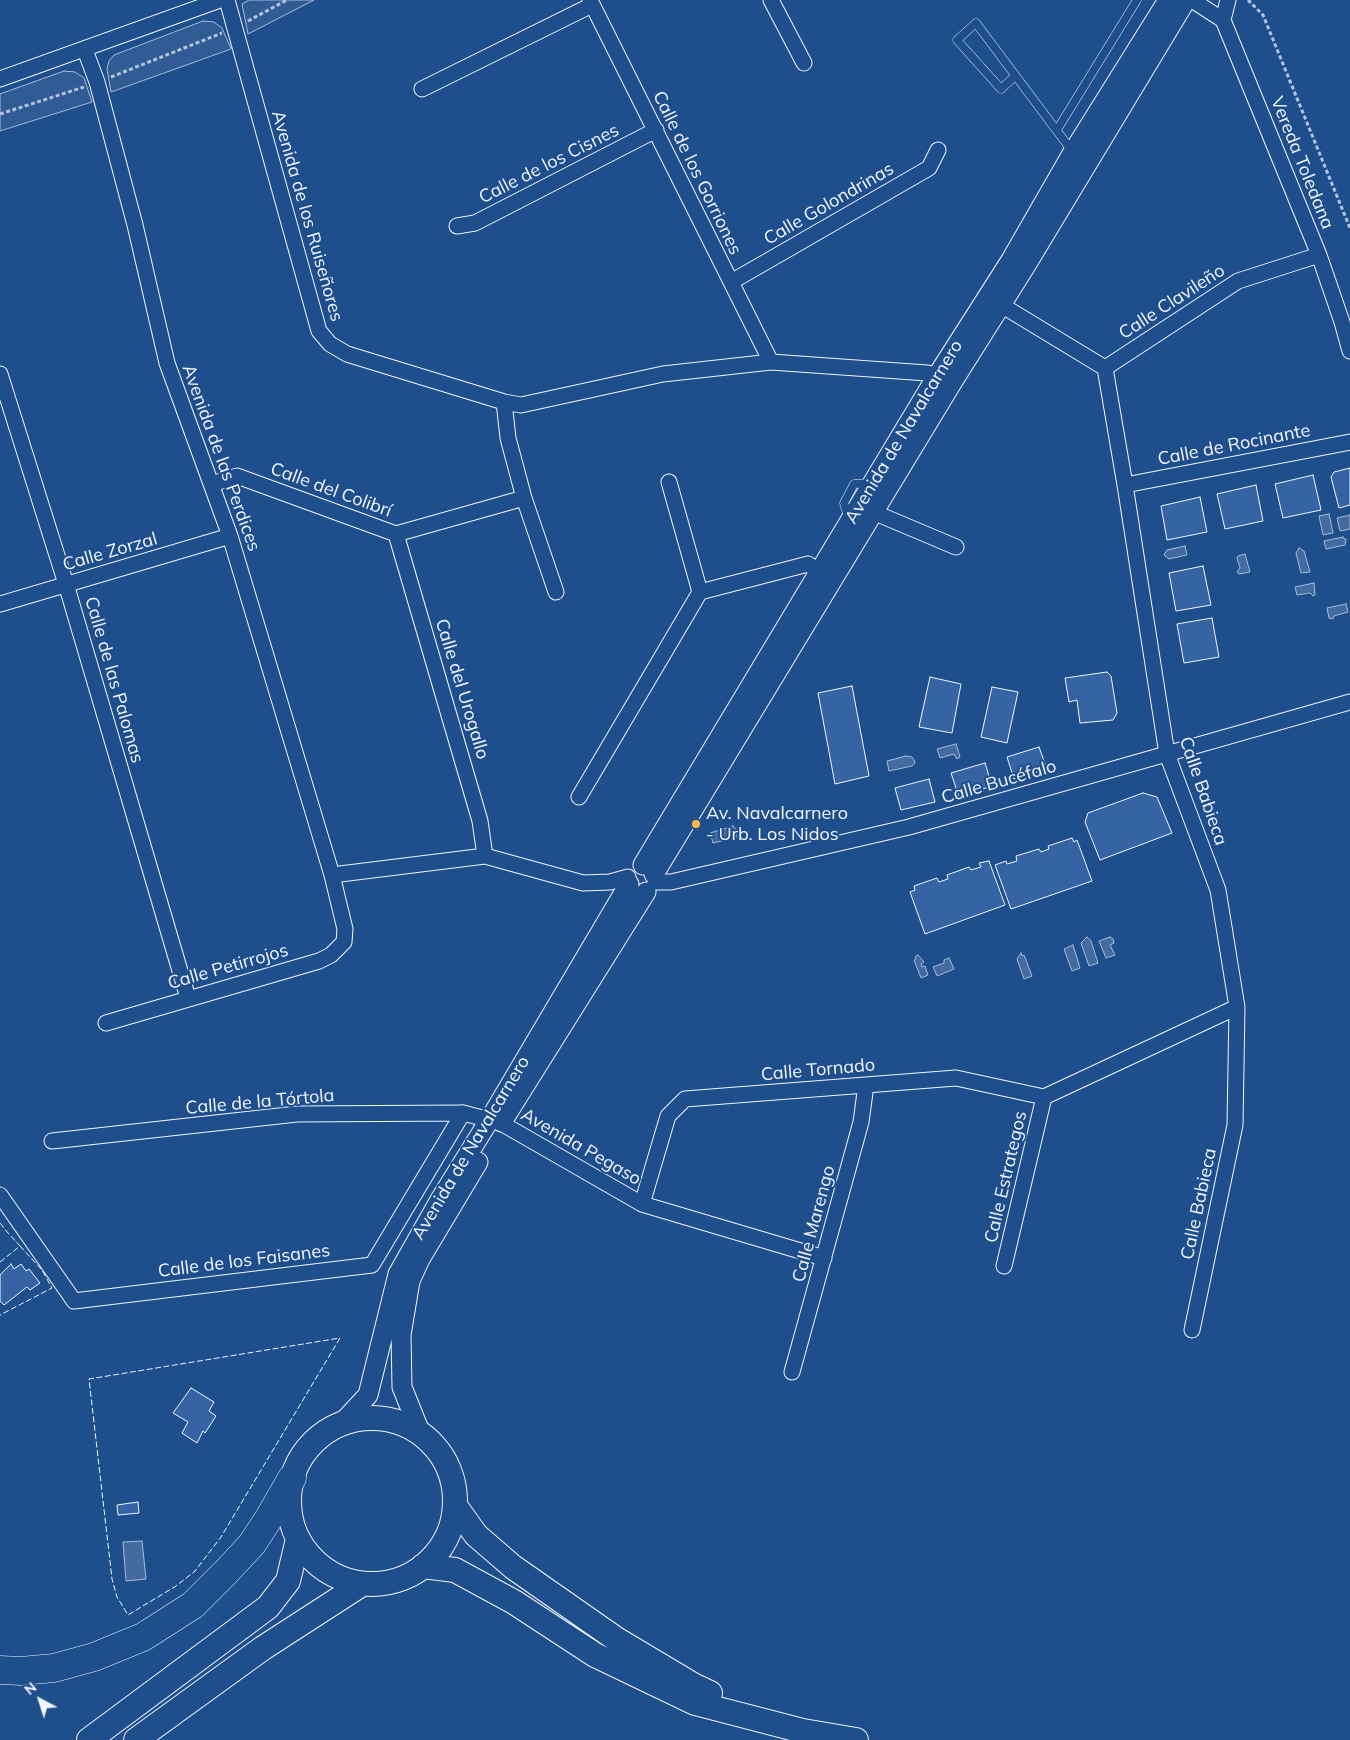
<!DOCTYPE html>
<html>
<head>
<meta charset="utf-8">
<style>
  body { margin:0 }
  #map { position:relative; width:1350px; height:1740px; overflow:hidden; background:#1f4e8c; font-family:Mulish,sans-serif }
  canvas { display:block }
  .north { position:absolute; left:15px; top:1675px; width:50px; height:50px; -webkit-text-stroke:4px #1f4e8c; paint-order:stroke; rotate:320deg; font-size:14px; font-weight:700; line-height:20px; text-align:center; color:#f2f6ff }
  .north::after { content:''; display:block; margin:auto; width:18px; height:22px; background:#f2f6ff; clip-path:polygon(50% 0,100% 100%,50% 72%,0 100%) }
</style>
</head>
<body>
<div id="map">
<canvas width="1350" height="1740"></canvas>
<div class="north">N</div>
</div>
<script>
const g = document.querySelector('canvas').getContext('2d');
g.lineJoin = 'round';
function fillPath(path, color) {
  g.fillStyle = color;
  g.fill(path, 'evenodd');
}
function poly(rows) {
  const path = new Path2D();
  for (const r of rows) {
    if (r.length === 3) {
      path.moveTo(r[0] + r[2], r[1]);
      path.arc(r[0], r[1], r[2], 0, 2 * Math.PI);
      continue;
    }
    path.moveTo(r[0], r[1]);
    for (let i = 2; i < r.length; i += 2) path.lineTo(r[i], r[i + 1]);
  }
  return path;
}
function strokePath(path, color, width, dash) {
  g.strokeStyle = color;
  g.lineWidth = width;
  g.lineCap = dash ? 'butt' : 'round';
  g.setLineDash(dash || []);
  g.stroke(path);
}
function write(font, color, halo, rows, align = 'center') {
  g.font = font + ' Mulish,sans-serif';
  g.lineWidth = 4;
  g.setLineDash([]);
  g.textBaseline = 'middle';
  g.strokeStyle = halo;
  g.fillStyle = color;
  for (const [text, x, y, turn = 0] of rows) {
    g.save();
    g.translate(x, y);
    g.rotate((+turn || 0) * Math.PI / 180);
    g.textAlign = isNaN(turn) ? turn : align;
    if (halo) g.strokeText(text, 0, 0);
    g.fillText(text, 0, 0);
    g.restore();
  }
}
const built = poly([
  [249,0,314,0,248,34,242,4,249,0],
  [203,21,214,22,222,28,231,49,111,92,107,69,109,61,114,55,203,21],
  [64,71,75,72,84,78,92,102,0,131,0,94,64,71]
]);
const water = poly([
  [1329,514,1333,533,1323,535,1319,516,1329,514],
  [1350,515,1350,529,1340,531,1337,518,1350,515],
  [1343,537,1344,539,1346,539,1345,545,1326,549,1324,541,1343,537],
  [1185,546,1187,555,1169,559,1164,555,1167,550,1185,546],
  [1299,548,1304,551,1310,572,1301,573,1296,553,1299,548],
  [1245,554,1250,572,1239,574,1237,572,1240,568,1237,558,1238,556,1245,554],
  [1314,583,1315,595,1313,596,1310,593,1297,595,1295,587,1314,583],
  [1346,604,1348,612,1334,616,1333,619,1329,618,1327,608,1346,604],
  [956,744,960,757,957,759,954,754,940,758,937,749,956,744],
  [906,756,912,757,914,760,915,763,912,766,889,771,887,761,906,756],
  [733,826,738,832,736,835,737,837,713,843,710,833,733,826],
  [1087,937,1091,941,1098,963,1089,966,1081,943,1087,937],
  [1110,937,1113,939,1114,943,1110,945,1115,955,1106,958,1099,941,1110,937],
  [1073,945,1080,968,1072,971,1064,949,1073,945],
  [1021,953,1022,956,1024,955,1032,976,1024,979,1017,959,1021,953],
  [918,955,924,962,921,964,922,967,925,966,928,975,921,978,914,960,916,959,915,957,918,955],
  [949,958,954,969,937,976,933,967,944,963,944,960,949,958],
  [142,1541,146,1579,126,1581,123,1542,142,1541]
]);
const building = poly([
  [1350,468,1350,505,1339,508,1331,477,1334,472,1350,468],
  [1313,475,1321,510,1283,518,1275,484,1313,475],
  [1256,485,1263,521,1225,529,1217,494,1256,485],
  [1200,497,1207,532,1167,540,1161,506,1200,497],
  [1203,566,1211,605,1176,611,1169,573,1203,566],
  [1212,618,1219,657,1184,663,1177,624,1212,618],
  [1107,672,1111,676,1117,713,1113,720,1080,723,1077,700,1069,702,1065,678,1107,672],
  [930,677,961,684,952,733,919,727,930,677],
  [852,686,869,776,835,784,818,693,852,686],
  [992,687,1018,692,1007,743,981,737,992,687],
  [1039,747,1047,769,1014,779,1007,757,1039,747],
  [985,763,992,786,959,797,951,773,985,763],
  [929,779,935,802,901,810,895,788,929,779],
  [1143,793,1157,797,1172,833,1100,860,1085,822,1088,813,1143,793],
  [1072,838,1074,842,1077,840,1092,881,1011,909,995,865,1006,861,1007,864,1017,861,1016,856,1039,849,1041,852,1049,849,1048,846,1072,838],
  [989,861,1005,905,925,934,910,892,915,890,914,886,937,878,939,882,948,879,947,875,969,867,971,870,981,867,979,863,989,861],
  [11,1264,14,1269,21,1264,26,1271,29,1269,40,1283,30,1290,27,1287,4,1305,0,1301,0,1275,11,1264],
  [191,1388,214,1402,209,1411,216,1416,205,1433,203,1431,197,1443,182,1433,188,1422,173,1413,191,1388],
  [138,1502,139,1513,118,1515,117,1505,138,1502]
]);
const path = poly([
  [1248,0,1263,15,1350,228],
  [248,21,287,0],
  [111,77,222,33],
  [0,114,84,87]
]);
const service = poly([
  [1015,76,1001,89,957,40,976,23,1072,151],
  [1057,130,1137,0],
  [849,520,844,503,854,484,871,483]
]);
const minor = poly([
  [227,0,319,331,330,344,347,354,504,402,521,405,663,374,771,362,927,373,947,379],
  [590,0,771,362],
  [771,0,804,63],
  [1192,0,1223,20,1228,0],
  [1223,20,1319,255,1342,322,1350,351],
  [85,50,97,82,135,225,167,363,230,536,332,875,345,929,344,942,331,955,319,961,106,1023],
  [0,79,220,0],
  [422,89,592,5],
  [457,226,475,223,656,130],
  [731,282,929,168,938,150],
  [993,300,1105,368,1125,485,1167,754,1218,890,1237,1007,1235,1125,1192,1330],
  [1105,368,1238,281,1319,255],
  [0,374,66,584,188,998],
  [504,402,508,438,524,498,556,592],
  [669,482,700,592],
  [212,484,237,476,396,534,524,498],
  [1125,485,1350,442],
  [873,512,956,547],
  [396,534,480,821,485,856],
  [0,604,230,536],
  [579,797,700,592,808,564,827,577],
  [332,875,485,856,583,883,610,882,628,877],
  [655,882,671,882,909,827,1350,702],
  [52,1141,297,1114,463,1113,501,1123,642,1204],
  [0,1195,74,1301,372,1265,463,1113],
  [824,1258,642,1204,668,1116,685,1099,956,1078,1044,1097,1237,1007],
  [1004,1266,1044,1097],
  [792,1372,861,1122,866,1085]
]);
const tertiary = poly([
  [643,865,937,376,1011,260,1073,152,1168,0],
  [654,874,953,381,1025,267,1186,0],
  [502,1122,646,892],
  [343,1422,368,1395,398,1274,441,1198,490,1119,629,884],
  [420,1432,402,1387,401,1335,410,1281,420,1259,478,1162]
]);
const primary = poly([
  [372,1501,83],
  [456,1507,476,1535,513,1567,616,1639,693,1685,710,1693],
  [423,1566,455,1570,514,1602,595,1655,695,1703,803,1731,856,1740],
  [89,1740,268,1607,288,1581,298,1539],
  [136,1740,263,1648,362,1584]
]);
const motorway = poly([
  [0,1670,21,1671,54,1668,94,1657,143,1637,193,1605,227,1571,252,1544,269,1518,292,1478]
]);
const fence = poly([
  [0,1223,8,1233,20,1246],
  [0,1262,20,1246,42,1270,52,1288,0,1315],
  [340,1338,221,1537,195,1571,176,1586,128,1615,117,1597,112,1579,89,1379,340,1338]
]);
const markers = [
  [696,824,5,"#ffb74d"]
];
const streetNames = [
  ["Vereda Toledana",1302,163,68],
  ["Calle de los Cisnes",549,164,-27],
  ["Calle de los Gorriones",697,173,64],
  ["Calle Golondrinas",829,204,-30],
  ["Avenida de los Ruiseñores",307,216,74],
  ["Calle Clavileño",1172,302,-33],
  ["Avenida de Navalcarnero",904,432,-59],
  ["Calle de Rocinante",1234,445,-11],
  ["Avenida de las Perdices",221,458,70],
  ["Calle del Colibrí",331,490,20],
  ["Calle Zorzal",110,552,-16],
  ["Calle de las Palomas",114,680,74],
  ["Calle del Urogallo",462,689,73],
  ["Calle Bucéfalo",999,782,-16],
  ["Calle Babieca",1203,791,71],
  ["Calle Petirrojos",228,967,-16],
  ["Calle Tornado",818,1070,-5],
  ["Calle de la Tórtola",260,1102,-5],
  ["Avenida Pegaso",581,1147,30],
  ["Avenida de Navalcarnero",471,1148,-59],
  ["Calle Estrategos",1006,1177,-77],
  ["Calle Babieca",1199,1204,-78],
  ["Calle Marengo",814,1224,-75],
  ["Calle de los Faisanes",244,1261,-7]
];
const poiNames = [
  ["Av. Navalcarnero",706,814],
  ["- Urb. Los Nidos",706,835]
];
fillPath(built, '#305b95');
strokePath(built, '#a8bbd7', 1);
fillPath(water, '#446ba0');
strokePath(water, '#a8bbd7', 1);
fillPath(building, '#3563a3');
strokePath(building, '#f2f6ff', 1);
strokePath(service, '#f2f6ff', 9);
strokePath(minor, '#f2f6ff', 17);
strokePath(tertiary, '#f2f6ff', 21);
strokePath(primary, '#f2f6ff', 26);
strokePath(motorway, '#f2f6ff', 29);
strokePath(path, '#b3c4dc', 3, [4, 2.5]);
strokePath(service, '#1f4e8c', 8);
strokePath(minor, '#1f4e8c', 15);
strokePath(tertiary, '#1f4e8c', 19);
strokePath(primary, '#1f4e8c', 24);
strokePath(motorway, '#1f4e8c', 28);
strokePath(fence, '#f2f6ff', 1, [6, 2.5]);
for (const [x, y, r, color] of markers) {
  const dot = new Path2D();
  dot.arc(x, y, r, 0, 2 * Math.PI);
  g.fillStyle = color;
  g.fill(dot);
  strokePath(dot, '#1f4e8c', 2);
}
write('18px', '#f2f6ff', '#1f4e8c', streetNames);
write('18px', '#f2f6ff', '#1f4e8c', poiNames, 'left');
</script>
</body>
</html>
